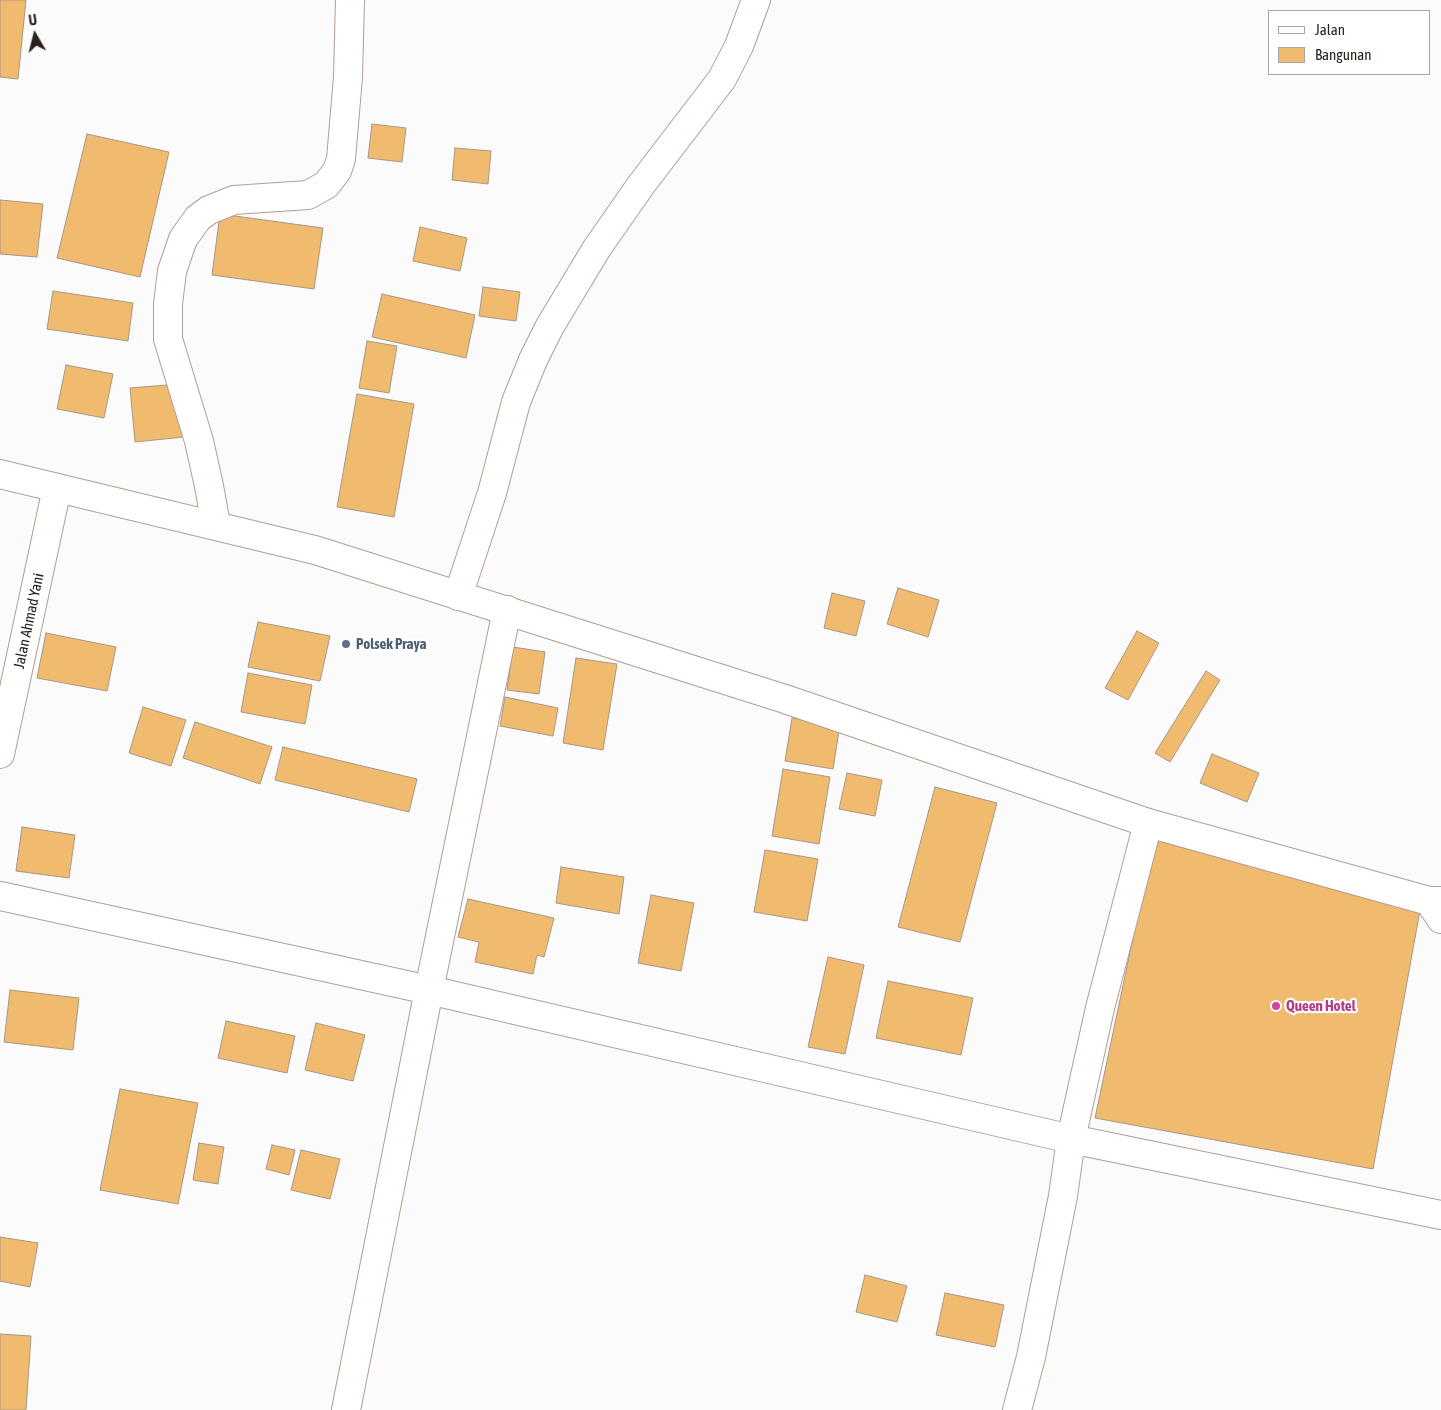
<!DOCTYPE html>
<html>
<head>
<meta charset="utf-8">
<style>
  body { margin:0 }
  #map { position:relative; width:1441px; height:1410px; overflow:hidden; background:#fbfbfb; font-family:"Asap Condensed",sans-serif }
  canvas { display:block }
  .legend { position:absolute; left:1268px; top:10px; width:162px; height:65px; box-sizing:border-box; background:#fff; border:1px solid #aaa6a5; margin:0; padding:6px 9px; list-style:none; font-size:15px; color:#2a211d }
  .legend li { display:flex; align-items:center; gap:10px; height:25px }
  .legend b { width:25px; border:1px solid #aaa6a5 }
  .north { position:absolute; left:10px; top:10px; width:50px; height:50px; -webkit-text-stroke:4px #fff; paint-order:stroke; rotate:352deg; font-size:14px; font-weight:700; line-height:20px; text-align:center; color:#2a211d }
  .north::after { content:''; display:block; margin:auto; width:18px; height:22px; background:#2a211d; clip-path:polygon(50% 0,100% 100%,50% 72%,0 100%) }
</style>
</head>
<body>
<div id="map">
<canvas width="1441" height="1410"></canvas>
<ul class="legend">
<li><b style="height:6px;background:#fff"></b>Jalan</li>
<li><b style="height:14px;background:#f0bb6e"></b>Bangunan</li>
</ul>
<div class="north">U</div>
</div>
<script>
const g = document.querySelector('canvas').getContext('2d');
g.lineJoin = 'round';
function fillPath(path, color) {
  g.fillStyle = color;
  g.fill(path, 'evenodd');
}
function poly(rows) {
  const path = new Path2D();
  for (const r of rows) {
    path.moveTo(r[0], r[1]);
    for (let i = 2; i < r.length; i += 2) path.lineTo(r[i], r[i + 1]);
  }
  return path;
}
function strokePath(path, color, width, dash) {
  g.strokeStyle = color;
  g.lineWidth = width;
  g.lineCap = dash ? 'butt' : 'round';
  g.setLineDash(dash || []);
  g.stroke(path);
}
function write(font, color, halo, rows, align = 'center') {
  g.font = font + ' "Asap Condensed",sans-serif';
  g.lineWidth = 4.5;
  g.setLineDash([]);
  g.textBaseline = 'middle';
  g.strokeStyle = halo;
  g.fillStyle = color;
  for (const [text, x, y, turn = 0] of rows) {
    g.save();
    g.translate(x, y);
    g.rotate((+turn || 0) * Math.PI / 180);
    g.textAlign = isNaN(turn) ? turn : align;
    if (halo) g.strokeText(text, 0, 0);
    g.fillText(text, 0, 0);
    g.restore();
  }
}
const building = poly([
  [0,0,26,0,18,79,0,77,0,0],
  [372,124,406,128,402,162,368,158,372,124],
  [87,134,169,152,140,277,57,258,87,134],
  [455,148,491,151,488,184,452,180,455,148],
  [0,200,43,204,37,257,0,254,0,200],
  [220,214,323,228,314,289,212,275,220,214],
  [420,227,467,238,460,271,413,261,420,227],
  [483,287,520,292,516,321,479,316,483,287],
  [53,291,133,303,128,341,47,329,53,291],
  [382,294,475,315,466,358,372,337,382,294],
  [367,341,397,346,389,393,359,388,367,341],
  [66,365,113,374,104,418,57,409,66,365],
  [180,384,184,437,135,442,130,388,180,384],
  [357,394,414,404,394,517,337,507,357,394],
  [898,588,939,600,928,637,887,624,898,588],
  [832,593,865,601,856,636,824,628,832,593],
  [258,622,330,636,320,681,248,667,258,622],
  [1137,631,1159,643,1128,700,1105,688,1137,631],
  [46,633,116,647,107,691,37,678,46,633],
  [513,647,545,652,539,694,507,690,513,647],
  [576,658,617,664,603,750,563,743,576,658],
  [1206,671,1220,680,1170,762,1155,753,1206,671],
  [248,673,312,685,305,724,241,712,248,673],
  [505,697,558,708,553,736,500,726,505,697],
  [143,707,186,720,171,766,129,753,143,707],
  [792,718,840,725,833,769,785,761,792,718],
  [195,722,272,747,260,784,183,758,195,722],
  [283,747,417,779,409,812,275,780,283,747],
  [1212,754,1259,773,1247,802,1200,783,1212,754],
  [783,769,830,777,819,844,772,836,783,769],
  [847,773,882,780,875,816,839,809,847,773],
  [935,787,997,803,960,942,898,927,935,787],
  [22,827,75,835,69,878,16,871,22,827],
  [1155,834,1421,905,1373,1169,1095,1118,1155,834],
  [765,850,818,859,807,921,754,912,765,850],
  [561,867,624,877,619,914,556,903,561,867],
  [651,895,694,903,681,971,638,963,651,895],
  [468,899,554,918,544,957,537,955,533,974,475,962,479,942,458,937,468,899],
  [828,957,864,965,845,1054,808,1047,828,957],
  [888,981,973,998,961,1055,876,1038,888,981],
  [10,990,79,998,73,1050,4,1042,10,990],
  [226,1021,295,1036,287,1073,218,1058,226,1021],
  [316,1023,365,1035,353,1081,305,1070,316,1023],
  [120,1089,198,1103,178,1204,100,1190,120,1089],
  [199,1143,224,1147,218,1184,193,1180,199,1143],
  [272,1145,295,1150,289,1175,266,1169,272,1145],
  [301,1150,340,1159,330,1199,291,1190,301,1150],
  [0,1237,38,1243,30,1287,0,1281,0,1237],
  [865,1275,907,1286,897,1322,856,1312,865,1275],
  [945,1293,1004,1305,995,1347,936,1335,945,1293],
  [0,1334,31,1336,26,1410,0,1410,0,1334]
]);
const minor = poly([
  [216,525,209,486,199,441,168,339,168,304,172,271,183,239,198,218,209,210,234,200,308,195,326,185,337,171,341,159,348,77,350,0],
  [458,596,492,493,516,402,533,360,550,326,597,248,641,185,722,79,739,46,756,0],
  [0,754,57,488],
  [0,896,429,990,1071,1139,1441,1215],
  [1429,901,1441,919],
  [346,1410,429,990,507,610],
  [1017,1410,1031,1357,1063,1196,1071,1139,1100,1008,1148,823]
]);
const major = poly([
  [0,474,315,550,785,699,1148,823,1429,901,1441,901]
]);
const markers = [
  [346,644,5,"#5c6f8a"],
  [1276,1006,5,"#d1479c"]
];
const streetNames = [
  ["Jalan Ahmad Yani",29,621,-78]
];
const serviceNames = [
  ["Polsek Praya",356,644]
];
const hotelNames = [
  ["Queen Hotel",1286,1006]
];
fillPath(building, '#f0bb6e');
strokePath(building, '#a69785', 1);
strokePath(minor, '#b49d92', 30);
strokePath(major, '#b49d92', 30);
strokePath(minor, '#fff', 28);
strokePath(major, '#fff', 28);
for (const [x, y, r, color] of markers) {
  const dot = new Path2D();
  dot.arc(x, y, r, 0, 2 * Math.PI);
  g.fillStyle = color;
  g.fill(dot);
  strokePath(dot, '#fff', 2);
}
write('15px', '#2a211d', '#fff', streetNames);
write('bold 15px', '#4e5e75', '#fff', serviceNames, 'left');
write('bold 15px', '#b23c85', '#fff', hotelNames, 'left');
</script>
</body>
</html>
